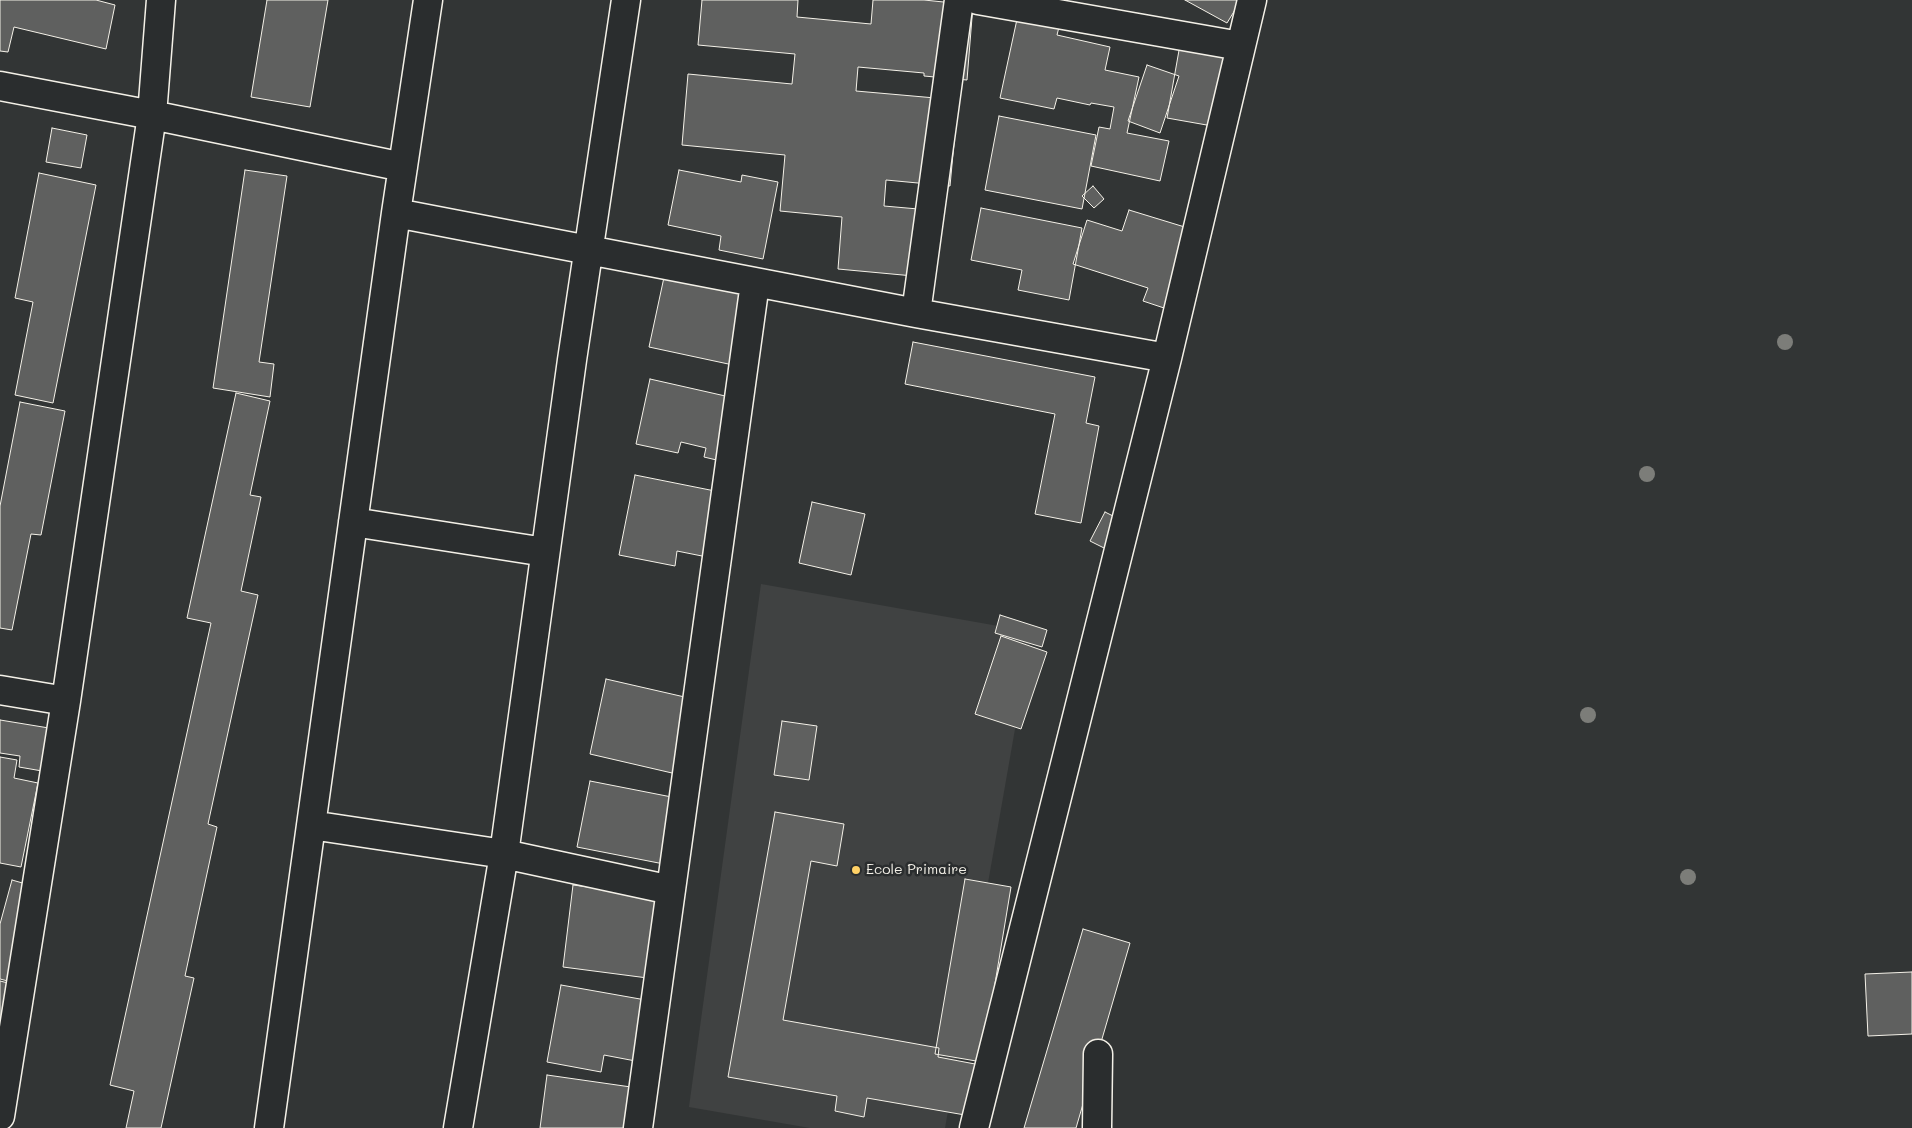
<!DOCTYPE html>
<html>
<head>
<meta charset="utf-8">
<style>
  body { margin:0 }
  canvas { display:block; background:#323535 }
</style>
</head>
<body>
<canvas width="1912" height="1128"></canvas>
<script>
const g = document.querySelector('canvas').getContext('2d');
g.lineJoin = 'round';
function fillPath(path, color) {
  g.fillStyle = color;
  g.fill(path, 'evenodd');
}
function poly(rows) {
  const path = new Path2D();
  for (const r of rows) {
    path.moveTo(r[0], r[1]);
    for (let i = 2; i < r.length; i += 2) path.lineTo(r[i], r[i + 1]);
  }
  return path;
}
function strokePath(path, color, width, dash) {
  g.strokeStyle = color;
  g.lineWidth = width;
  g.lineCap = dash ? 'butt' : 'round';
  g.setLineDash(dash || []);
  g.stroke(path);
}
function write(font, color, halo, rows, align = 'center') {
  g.font = font + ' Mali,sans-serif';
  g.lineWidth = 5;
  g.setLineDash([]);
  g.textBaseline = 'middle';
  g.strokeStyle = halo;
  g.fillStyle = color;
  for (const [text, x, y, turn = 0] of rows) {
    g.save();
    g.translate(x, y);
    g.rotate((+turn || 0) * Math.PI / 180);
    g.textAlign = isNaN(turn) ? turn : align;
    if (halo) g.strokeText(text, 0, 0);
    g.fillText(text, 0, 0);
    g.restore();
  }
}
const built = poly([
  [761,584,1032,632,945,1128,810,1128,689,1107]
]);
const building = poly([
  [0,0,96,0,115,5,106,49,14,27,8,52,0,51,0,0],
  [267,0,328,0,310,107,251,97,267,0],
  [702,0,798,0,797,17,871,24,873,0,924,0,973,5,967,80,924,76,924,73,858,67,856,91,958,100,950,186,886,180,884,206,941,211,935,278,838,269,842,217,780,211,785,155,682,145,688,74,792,84,795,54,698,45,702,0],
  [1185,0,1241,0,1227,23,1185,0],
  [1019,10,1061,19,1057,35,1110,47,1105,70,1139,77,1127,133,1169,141,1160,181,1091,166,1099,127,1110,129,1114,107,1091,103,1090,105,1057,98,1054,109,1000,98,1019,10],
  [1181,39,1232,49,1218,127,1167,118,1181,39],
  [1147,65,1179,76,1160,133,1128,121,1147,65],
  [999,116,1096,135,1082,209,985,190,999,116],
  [52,128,87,135,81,168,46,162,52,128],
  [245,170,287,176,259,362,274,364,270,397,213,388,245,170],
  [679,170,741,182,742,175,778,182,763,259,719,250,721,236,668,225,679,170],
  [39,173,96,185,53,403,15,395,33,302,15,298,39,173],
  [1093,186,1104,199,1094,208,1082,196,1093,186],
  [981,208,1082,228,1069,300,1018,290,1022,270,971,260,981,208],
  [1129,210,1201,232,1176,312,1143,301,1148,288,1073,264,1087,220,1122,231,1129,210],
  [666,268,764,289,747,368,649,347,666,268],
  [913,342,1095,377,1086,423,1099,426,1081,523,1035,514,1055,414,905,384,913,342],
  [650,379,743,400,729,463,704,457,706,448,681,442,678,453,636,444,650,379],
  [236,393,270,401,250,495,261,497,241,591,258,595,208,824,217,827,185,976,194,978,161,1128,126,1128,134,1091,110,1085,211,623,187,618,236,393],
  [20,402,65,411,41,535,31,534,12,630,0,628,0,506,20,402],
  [635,475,735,495,722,560,677,551,675,566,619,555,635,475],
  [812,502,865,514,851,575,799,563,812,502],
  [1105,512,1123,521,1108,550,1090,541,1105,512],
  [1000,615,1047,630,1042,647,995,633,1000,615],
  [1001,636,1047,652,1021,729,975,714,1001,636],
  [606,679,689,698,685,776,590,754,606,679],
  [0,720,55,729,48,772,19,767,20,756,0,753,0,720],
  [782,721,817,726,809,780,774,775,782,721],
  [0,757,17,760,14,778,38,783,21,867,0,863,0,757],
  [590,781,687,800,674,866,577,847,590,781],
  [775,812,844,824,837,866,811,861,783,1020,939,1048,938,1057,975,1064,965,1115,867,1098,864,1117,835,1111,837,1096,728,1077,775,812],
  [965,879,1011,887,982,1062,935,1054,965,879],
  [12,880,33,886,8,981,0,979,0,924,12,880],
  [573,885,673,898,663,980,563,967,573,885],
  [1083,929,1130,943,1076,1128,1024,1128,1083,929],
  [1912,972,1912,1034,1868,1036,1865,974,1912,972],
  [0,981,12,984,4,1021,0,1020,0,981],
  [561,985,657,1002,646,1063,604,1055,601,1072,547,1062,561,985],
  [547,1075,645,1089,639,1128,540,1128,547,1075]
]);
const minor = poly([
  [978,0,1240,46],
  [0,86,152,115,403,167],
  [396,213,916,313,1167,358],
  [916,313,959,0],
  [353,522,545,552],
  [0,690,66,701],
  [311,825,504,854,671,890],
  [0,1116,66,701,152,115,161,0],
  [269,1128,396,213,428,0],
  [458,1128,504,854,572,360,626,0],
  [638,1128,755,283],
  [974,1128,1167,358,1252,0],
  [1097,1128,1098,1054]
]);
const trees = [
  [1785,342],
  [1647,474],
  [1588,715],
  [1688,877]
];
const markers = [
  [856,870,5,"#ffd166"]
];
const poiNames = [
  ["Ecole Primaire",866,870]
];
fillPath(built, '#404242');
fillPath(building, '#5f605f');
strokePath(building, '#f4f1e8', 1);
strokePath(minor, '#f4f1e8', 31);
strokePath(minor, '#2a2d2e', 28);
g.fillStyle = '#7c7d79';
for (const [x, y] of trees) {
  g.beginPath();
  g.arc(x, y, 8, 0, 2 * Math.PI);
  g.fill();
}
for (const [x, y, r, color] of markers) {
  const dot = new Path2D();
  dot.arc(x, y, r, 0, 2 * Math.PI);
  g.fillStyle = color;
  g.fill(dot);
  strokePath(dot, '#2a2d2e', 2);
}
write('14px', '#f4f1e8', '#2a2d2e', poiNames, 'left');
</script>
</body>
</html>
